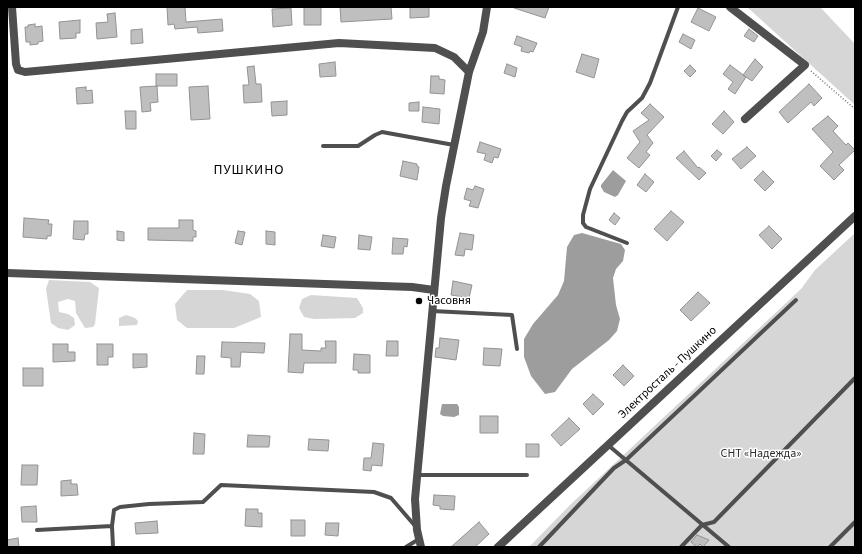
<!DOCTYPE html>
<html>
<head>
<meta charset="utf-8">
<style>
  body { margin:0 }
  #map { position:relative; width:862px; height:554px; overflow:hidden; background:#fff; font-family:"Source Sans 3",sans-serif }
  canvas { display:block }
  .frame { position:absolute; inset:0; border:8px solid #000; pointer-events:none }
</style>
</head>
<body>
<div id="map">
<canvas width="862" height="554"></canvas>
<div class="frame"></div>
</div>
<script>
const g = document.querySelector('canvas').getContext('2d');
g.lineJoin = 'round';
function fillPath(path, color) {
  g.fillStyle = color;
  g.fill(path, 'evenodd');
}
function poly(rows) {
  const path = new Path2D();
  for (const r of rows) {
    path.moveTo(r[0], r[1]);
    for (let i = 2; i < r.length; i += 2) path.lineTo(r[i], r[i + 1]);
  }
  return path;
}
function strokePath(path, color, width, dash) {
  g.strokeStyle = color;
  g.lineWidth = width;
  g.lineCap = dash ? 'butt' : 'round';
  g.setLineDash(dash || []);
  g.stroke(path);
}
function write(font, color, halo, rows, align = 'center') {
  g.font = font + ' "Source Sans 3",sans-serif';
  g.lineWidth = 3;
  g.setLineDash([]);
  g.textBaseline = 'middle';
  g.strokeStyle = halo;
  g.fillStyle = color;
  for (const [text, x, y, turn = 0] of rows) {
    g.save();
    g.translate(x, y);
    g.rotate((+turn || 0) * Math.PI / 180);
    g.textAlign = isNaN(turn) ? turn : align;
    if (halo) g.strokeText(text, 0, 0);
    g.fillText(text, 0, 0);
    g.restore();
  }
}
const green = poly([
  [747,7,820,7,855,44,855,105],
  [855,233,855,547,529,547,570,505,801,289,815,270],
  [49,280,90,282,99,288,95,324,93,327,85,328,76,313,75,301,68,299,58,302,59,312,68,314,74,318,75,325,68,330,58,328,51,323,46,289],
  [187,290,223,290,250,294,259,301,261,317,234,328,187,328,177,320,175,304],
  [311,295,357,298,363,308,363,313,355,318,314,319,304,317,299,308,302,299],
  [126,315,135,318,138,321,137,325,119,326,119,318]
]);
const water = poly([
  [613,170,626,181,618,195,615,197,604,192,601,187,601,185],
  [582,233,621,244,625,250,623,261,616,269,613,278,616,305,620,319,617,331,609,340,572,369,555,392,545,394,531,376,524,357,524,339,533,324,558,295,564,281,567,247,574,235],
  [442,404,457,404,459,407,459,415,454,417,443,416,440,414]
]);
const building = poly([
  [167,7,185,7,186,22,222,19,223,31,198,33,197,27,175,29,174,24,168,25,167,7],
  [304,7,321,7,321,25,304,25,304,7],
  [340,7,391,7,392,19,341,22,340,7],
  [410,7,429,7,429,17,410,18,410,7],
  [514,7,549,7,545,18,514,8,514,7],
  [291,8,292,25,273,27,272,9,291,8],
  [698,8,716,17,709,31,691,22,698,8],
  [115,13,117,37,97,39,96,23,108,22,107,14,115,13],
  [80,20,80,33,76,33,76,38,60,39,59,22,80,20],
  [35,24,35,27,42,26,43,41,38,42,38,44,30,45,30,42,26,42,25,27,28,27,28,25,35,24],
  [142,29,143,43,131,44,131,30,142,29],
  [749,29,758,36,754,42,744,36,749,29],
  [683,34,695,40,691,49,679,42,683,34],
  [517,36,537,43,533,52,530,51,529,53,521,51,522,47,514,44,517,36],
  [582,54,599,59,594,78,576,72,582,54],
  [755,59,763,67,752,81,743,75,755,59],
  [335,62,336,76,320,77,319,64,335,62],
  [507,64,517,68,515,77,504,73,507,64],
  [690,65,696,71,690,77,684,71,690,65],
  [730,65,746,77,735,94,728,89,733,82,723,74,730,65],
  [254,66,256,84,261,84,262,102,244,103,243,85,249,85,247,67,254,66],
  [156,74,177,74,177,86,156,86,156,74],
  [431,76,439,76,439,79,445,80,444,94,430,93,431,76],
  [809,84,822,98,814,106,811,102,788,123,779,112,809,84],
  [157,86,158,102,150,103,151,111,142,112,140,87,157,86],
  [208,86,210,119,191,120,189,87,208,86],
  [86,87,86,91,92,90,93,103,77,104,76,88,86,87],
  [287,101,287,115,272,116,271,102,287,101],
  [419,102,419,111,409,111,409,103,419,102],
  [650,104,664,117,647,135,653,143,646,152,650,155,639,168,627,158,640,142,633,131,649,120,641,113,650,104],
  [423,107,440,109,439,124,422,122,423,107],
  [125,111,136,111,136,129,126,129,125,111],
  [724,111,734,122,723,134,712,124,724,111],
  [828,116,838,126,833,131,846,145,848,143,855,150,839,165,844,170,834,180,820,166,833,152,812,129,828,116],
  [480,142,501,149,498,158,494,157,492,163,484,160,486,154,477,152,480,142],
  [747,147,756,156,741,169,732,159,747,147],
  [717,150,722,154,716,161,711,156,717,150],
  [684,151,698,168,699,167,706,173,699,180,676,158,684,151],
  [403,161,417,164,417,166,419,167,417,180,400,176,403,161],
  [763,171,774,182,765,191,754,180,763,171],
  [645,174,654,182,646,192,637,185,645,174],
  [475,186,484,189,478,208,469,206,471,201,464,199,467,188,473,190,475,186],
  [671,211,684,222,667,241,654,229,671,211],
  [614,213,620,218,615,225,609,220,614,213],
  [24,218,49,220,48,224,52,224,51,236,47,236,47,239,23,237,24,218],
  [179,220,193,220,193,230,196,231,196,237,193,237,193,241,148,240,148,228,179,228,179,220],
  [74,221,88,221,88,234,85,234,84,240,73,239,74,221],
  [769,226,782,239,772,249,759,235,769,226],
  [117,231,124,232,124,241,117,240,117,231],
  [238,231,245,232,242,245,235,243,238,231],
  [266,231,275,232,275,245,266,244,266,231],
  [460,233,474,235,472,250,465,249,464,256,455,255,460,233],
  [323,235,336,237,334,248,321,246,323,235],
  [359,235,372,237,370,250,358,249,359,235],
  [393,238,408,239,407,247,404,246,403,254,392,254,393,238],
  [453,281,472,285,469,298,451,295,453,281],
  [698,292,710,303,691,321,680,310,698,292],
  [290,334,302,334,302,350,321,351,321,348,326,348,325,341,336,341,336,363,304,363,303,373,288,372,290,334],
  [440,338,459,340,456,360,435,357,436,348,439,348,440,338],
  [387,341,398,341,398,356,386,356,387,341],
  [222,342,265,343,264,353,241,352,240,367,231,367,231,358,221,357,222,342],
  [53,344,68,344,68,352,75,352,75,361,53,362,53,344],
  [97,344,113,344,113,357,108,357,108,365,97,365,97,344],
  [484,348,502,349,500,366,483,365,484,348],
  [133,354,147,354,147,367,133,368,133,354],
  [354,354,370,355,370,373,358,373,358,370,353,370,354,354],
  [197,356,205,356,204,374,196,374,197,356],
  [623,365,634,376,624,386,613,375,623,365],
  [23,368,43,368,43,386,23,386,23,368],
  [593,394,604,404,593,415,583,404,593,394],
  [480,416,498,416,498,433,480,433,480,416],
  [569,418,580,429,561,446,551,435,569,418],
  [194,433,205,434,204,454,193,454,194,433],
  [248,435,270,436,269,447,247,447,248,435],
  [309,439,329,440,328,451,308,450,309,439],
  [373,443,384,444,382,466,372,465,371,471,363,470,364,458,371,458,373,443],
  [526,444,539,444,539,457,526,457,526,444],
  [22,465,38,465,37,485,21,485,22,465],
  [71,480,71,484,77,484,78,495,61,496,61,481,71,480],
  [434,495,455,496,454,510,440,509,440,506,433,505,434,495],
  [36,506,37,522,22,522,21,507,36,506],
  [246,509,258,509,258,513,262,513,262,527,245,526,246,509],
  [291,520,305,520,305,536,291,536,291,520],
  [157,521,158,533,136,534,135,523,157,521],
  [479,522,489,534,475,547,451,547,479,522],
  [326,523,339,523,338,536,325,535,326,523],
  [697,535,709,540,703,547,700,544,697,547,691,542,697,535],
  [18,538,19,547,7,547,7,540,18,538]
]);
const path = poly([
  [811,71,855,109]
]);
const lane = poly([
  [323,146,358,146,375,135,382,132,454,145],
  [627,243,586,227,583,223,583,215,590,189,622,121,627,112,642,98,650,83,678,7],
  [432,311,512,315,517,349],
  [608,445,729,547],
  [418,475,527,475],
  [37,530,112,526],
  [113,547,112,526,114,510,120,507,149,504,203,502,221,485,374,492,391,498,416,527],
  [406,547,419,539],
  [539,547,614,468,626,460,796,300],
  [681,547,702,525,714,522,855,378],
  [830,547,855,522]
]);
const street = poly([
  [12,7,16,64,18,70,25,72,339,43,435,48,454,57,469,72],
  [730,7,805,65,745,119],
  [7,273,412,287,434,290],
  [421,547,417,530,415,499,441,218,446,186,469,72,483,32,487,7],
  [498,547,855,216]
]);
const markers = [
  [419,301,4,"#000"]
];
const poiNames = [
  ["Часовня",427,301]
];
const streetNames = [
  ["Электросталь - Пушкино",668,373,-43]
];
const parkNames = [
  ["СНТ «Надежда»",761,454]
];
const quarterNames = [
  ["ПУШКИНО",249,171]
];
fillPath(green, '#d6d6d6');
fillPath(water, '#9d9d9d');
fillPath(building, '#bfbfbf');
strokePath(building, '#939393', 1);
strokePath(path, '#717171', 1.5, [1, 2]);
strokePath(lane, '#4f4f4f', 4);
strokePath(street, '#4f4f4f', 8);
for (const [x, y, r, color] of markers) {
  const dot = new Path2D();
  dot.arc(x, y, r, 0, 2 * Math.PI);
  g.fillStyle = color;
  g.fill(dot);
  strokePath(dot, '#fff', 1.5);
}
write('12px', '#000', '#fff', poiNames, 'left');
write('12px', '#000', '#fff', streetNames);
write('12px', '#2d2d2d', '#fff', parkNames);
g.letterSpacing = '1px';
write('14px', '#000', '#fff', quarterNames);
g.letterSpacing = '0px';
</script>
</body>
</html>
